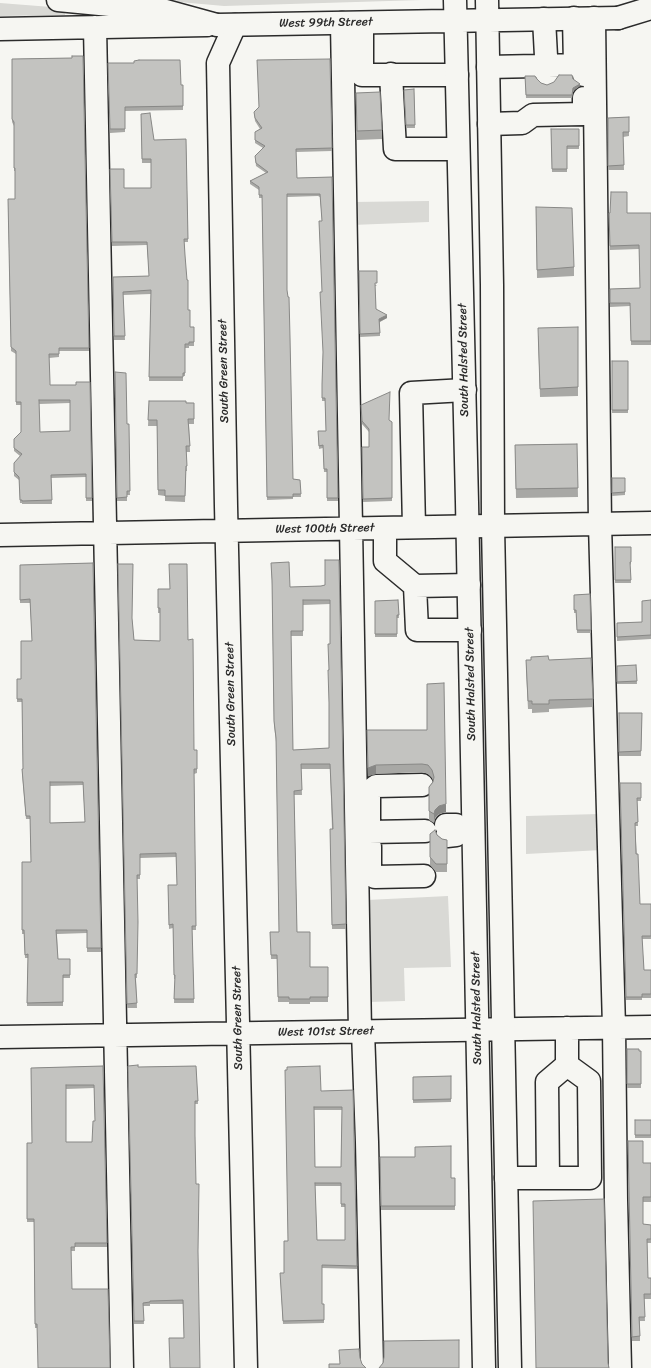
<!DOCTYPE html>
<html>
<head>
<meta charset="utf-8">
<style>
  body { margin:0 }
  canvas { display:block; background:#f6f6f2 }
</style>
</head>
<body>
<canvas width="651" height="1368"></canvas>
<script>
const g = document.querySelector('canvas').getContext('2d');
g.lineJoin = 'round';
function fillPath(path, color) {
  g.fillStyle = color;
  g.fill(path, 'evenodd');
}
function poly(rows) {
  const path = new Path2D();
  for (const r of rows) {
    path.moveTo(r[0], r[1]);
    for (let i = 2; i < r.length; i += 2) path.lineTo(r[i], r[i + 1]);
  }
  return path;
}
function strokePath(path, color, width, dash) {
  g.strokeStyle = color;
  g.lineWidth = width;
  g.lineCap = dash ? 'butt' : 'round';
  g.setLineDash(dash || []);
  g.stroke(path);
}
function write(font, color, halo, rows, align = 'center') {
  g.font = font + ' Sriracha,sans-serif';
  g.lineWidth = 3;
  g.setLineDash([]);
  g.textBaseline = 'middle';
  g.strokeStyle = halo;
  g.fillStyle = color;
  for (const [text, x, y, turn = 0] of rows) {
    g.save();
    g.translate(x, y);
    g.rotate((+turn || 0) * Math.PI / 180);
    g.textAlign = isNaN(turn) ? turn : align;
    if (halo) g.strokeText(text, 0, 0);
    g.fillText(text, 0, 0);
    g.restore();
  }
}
const green = poly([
  [157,0,422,0,224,6],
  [0,3,64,8,65,15,0,16],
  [429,201,429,222,352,225,352,202],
  [599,814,602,850,526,854,526,816],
  [448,896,451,967,404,968,405,1001,368,1002,367,900]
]);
const minor = poly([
  [574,18,575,65],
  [594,18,600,524,614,1027,616,1200,620,1368],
  [544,19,547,75],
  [342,23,360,1031],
  [362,23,362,75,457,75],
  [235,25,218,63,226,506,246,1368],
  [95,27,122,1368],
  [0,29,207,25],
  [488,67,584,65,584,75],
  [391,74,395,149,458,149],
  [489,124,522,123,533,115,584,114,584,98],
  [414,527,411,393,465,390],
  [385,528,385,561,415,586,469,585],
  [0,535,651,523],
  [415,586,417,630,470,630],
  [422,785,376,786,369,792,369,832,425,831],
  [446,825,456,825,462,831,456,835,447,836],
  [370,847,370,872,375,877,424,876],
  [567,1028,567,1065],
  [363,1031,367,1142,372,1368],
  [0,1037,651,1027],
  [506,1178,590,1178,589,1081,567,1065],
  [548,1178,547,1082,567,1065]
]);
const major = poly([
  [455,0,467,502,484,1368],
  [487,0,492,285,493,526,510,1368],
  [217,25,618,18]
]);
const highway = poly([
  [58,0,162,10,217,25],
  [618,18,651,8]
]);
const wall = poly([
  [83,56,89,351,59,351,59,357,49,358,50,385,76,385,90,382,92,501,86,501,86,477,51,478,52,504,22,504,22,503,20,503,19,480,14,476,14,463,20,456,14,451,14,439,21,432,21,405,16,405,16,354,11,351,8,202,15,199,15,171,14,171,14,126,12,122,12,59,72,58],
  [70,403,70,431,40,432,39,404],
  [330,59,332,151,296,152,297,178,332,177,338,501,327,501,327,472,324,472,323,448,319,449,318,431,326,431,325,401,322,401,322,387,323,353,322,221,320,197,318,196,287,197,287,290,293,479,300,480,301,497,293,497,293,499,267,500,262,198,259,198,259,190,250,184,250,181,266,173,256,166,255,156,263,148,255,143,255,132,260,129,255,121,254,112],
  [108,63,181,85,183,85,183,110,125,111,125,132,110,133],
  [525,76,537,79,541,83,547,85,573,79,580,86,573,91,572,98,526,98],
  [414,89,415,128,406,128,404,90],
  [356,93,382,130,382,139,357,140],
  [141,114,154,140,186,139,188,242,184,242,188,310,190,327,194,327,194,346,189,346,189,348,185,348,185,376,183,376,183,381,149,381,151,294,123,295,125,340,114,340,113,277,149,276,147,245,112,246,110,169,124,188,151,188,151,163,142,163],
  [629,117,629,136,623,137,624,170,608,170,608,118],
  [551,129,579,129,579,149,567,149,567,172,552,172],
  [536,207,574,267,574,276,537,278],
  [609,213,651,213,651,345,631,345,630,306,610,307,610,289,640,288,639,249,610,250],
  [359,271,377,286,375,286,376,309,387,318,380,322,380,336,360,337],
  [578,327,578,396,540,397,538,336],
  [612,361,628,361,628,413,612,413],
  [115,372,127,424,130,495,127,495,127,501,117,501],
  [149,401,194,403,194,424,189,424,190,452,186,452,187,471,186,471,185,502,165,501,165,496,158,495,157,426,148,426],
  [361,405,389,420,392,422,392,501,363,502,362,447,369,447,369,432,362,424],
  [577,444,578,497,516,498,515,445],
  [612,478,625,478,625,495,612,496],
  [615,547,631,547,631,564,630,565,631,583,615,583],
  [339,560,346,929,332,929,330,829,332,829,330,769,301,769,302,795,294,795,297,932,310,967,328,967,328,1002,310,1002,310,1004,289,1004,289,1002,278,1002,277,959,271,959,270,932,279,932,276,742,274,725,272,585,271,563,290,587,321,586,325,585],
  [330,604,330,644,329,670,329,748,293,750,291,636,303,636,303,605],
  [93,563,101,952,87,952,87,933,57,934,58,959,70,959,70,978,63,978,63,1006,27,1006,28,958,25,958,24,934,22,934,22,862,31,862,30,819,26,819,22,773,22,769,23,769,22,702,17,702,17,679,21,679,32,641,30,603,20,603,20,565],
  [83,785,85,822,50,823,50,786],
  [118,564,132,619,134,640,160,641,160,613,158,613,158,589,188,640,194,750,197,750,197,773,194,774,196,930,192,930,194,1003,174,1003,175,979,174,979,173,928,169,929,168,885,177,885,176,857,140,858,140,879,137,879,137,978,136,978,137,1008,127,1008],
  [590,594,591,633,577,633,576,613,574,613,574,595],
  [398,600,399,618,397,618,397,637,375,637,375,601],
  [651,600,651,639,617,641,617,623,642,622],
  [531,657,549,660,591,658,593,707,549,709,549,712,532,713,532,709,528,709,526,669,526,660,531,660],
  [636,665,637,684,617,684,617,666],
  [619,713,642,713,641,756,619,756],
  [367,730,427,730,446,812,439,814,435,818,434,823,429,820,429,787,433,781,432,778,428,774,422,772,376,774,368,776],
  [620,783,641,783,641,801,637,801,638,826,635,826,640,904,651,904,651,939,642,939,644,970,651,970,651,998,642,998,642,1000,626,1000],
  [437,835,442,839,447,840,447,872,436,872,430,865,430,842],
  [627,1049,641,1051,641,1088,627,1088],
  [103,1066,107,1247,75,1247,75,1251,71,1251,37,1328,35,1328,34,1222,27,1222,27,1143,32,1143,31,1068],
  [94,1088,95,1121,92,1142,66,1142,66,1089],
  [128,1066,138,1067,196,1066,198,1104,195,1104,184,1338,183,1304,150,1304,150,1306,143,1306,144,1324,134,1324],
  [287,1067,321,1091,353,1090,357,1269,322,1268,322,1304,324,1304,324,1323,283,1324,280,1273,284,1273,288,1241],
  [314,1110,342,1110,341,1167,315,1167],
  [315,1186,341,1186,341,1207,345,1207,345,1240,317,1240],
  [451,1076,451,1102,413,1103,413,1077],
  [635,1120,651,1120,651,1138,635,1138],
  [628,1141,643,1163,651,1163,651,1202,643,1202,643,1224,651,1225,651,1243,647,1243,648,1278,651,1278,651,1299,644,1299,645,1321,640,1321,640,1341,632,1341],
  [380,1157,451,1178,455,1178,455,1210,381,1210]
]);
const shadedWall = poly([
  [580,84,580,86,573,91,572,98,572,95,573,88],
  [387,315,387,318,379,322,379,319],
  [376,765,376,774,368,776,368,768],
  [446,804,446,812,439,814,435,818,434,823,434,814,435,810,439,806]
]);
const building = poly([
  [72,56,83,56,89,348,59,348,59,354,49,354,50,382,50,385,76,385,76,382,90,382,92,498,86,498,86,474,51,475,52,500,22,501,22,500,20,500,19,477,14,472,14,463,22,454,14,448,14,439,21,432,21,402,16,402,16,351,11,347,8,199,15,199,15,168,14,168,14,122,12,119,12,59,72,58,72,56],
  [39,400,70,400,70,431,40,432,39,400],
  [330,59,332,148,296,149,297,178,332,177,338,498,327,498,327,469,324,469,323,445,319,446,318,431,326,431,325,398,322,398,322,384,323,352,320,292,322,292,319,221,322,221,320,194,287,194,287,290,288,297,289,297,290,337,293,479,300,480,301,494,293,494,293,497,267,497,262,195,259,195,259,187,250,181,268,172,256,163,255,156,265,146,255,140,255,132,262,128,255,118,254,112,259,107,257,60,330,59],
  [139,60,180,60,181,85,183,85,183,106,125,107,125,129,110,129,108,63,134,63,134,61,139,60],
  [559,75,572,75,573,79,580,84,573,88,572,95,526,95,525,76,535,76,537,79,541,83,547,85,554,82,559,75],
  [414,89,415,125,406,125,404,90,414,89],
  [380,92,382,130,357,131,356,93,380,92],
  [150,113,154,140,186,139,188,239,184,239,185,255,187,280,188,280,188,310,190,310,190,327,194,327,194,342,189,342,189,344,185,344,185,373,183,373,183,377,149,377,151,290,123,292,125,336,114,336,113,277,149,276,147,242,112,242,110,169,124,169,124,188,151,188,151,159,142,159,141,114,150,113],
  [629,117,629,132,623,132,624,165,608,166,608,118,629,117],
  [551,129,579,129,579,146,567,146,567,169,552,169,551,129],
  [611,192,627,192,627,213,651,213,651,341,631,341,630,303,610,303,610,289,640,288,639,245,610,246,609,213,610,213,611,192],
  [536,207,572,208,574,267,537,270,536,207],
  [359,271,377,271,377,283,375,283,376,309,387,315,379,319,380,333,360,334,359,271],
  [578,327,578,387,540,389,538,328,578,327],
  [612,361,628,361,628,410,612,410,612,361],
  [115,372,126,373,127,424,129,424,130,491,127,491,127,497,117,498,115,372],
  [390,392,389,420,392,422,392,498,363,499,362,447,369,447,369,429,362,421,361,405,390,392],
  [149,401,186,401,186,403,194,403,194,419,188,419,190,446,186,446,187,466,186,466,185,496,165,496,165,490,158,490,157,420,148,420,149,401],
  [577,444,578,488,516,489,515,445,577,444],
  [612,478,625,478,625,492,612,493,612,478],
  [615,547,631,547,631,562,630,562,631,580,615,580,615,547],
  [325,560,339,560,346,924,332,925,330,829,333,829,330,764,301,764,302,790,294,791,297,932,310,932,310,967,328,967,328,997,310,997,310,999,289,999,289,997,278,997,277,955,271,955,270,932,279,932,276,738,274,721,272,580,271,563,289,562,290,587,321,586,325,585,325,560],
  [303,600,330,600,330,644,328,644,329,670,328,670,329,703,329,748,293,750,291,631,303,631,303,600],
  [93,563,101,948,87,948,87,930,56,930,58,959,70,959,70,975,63,975,63,1002,27,1003,28,954,25,955,24,930,22,930,22,862,31,862,30,816,26,816,22,769,23,769,22,699,17,699,17,679,21,679,21,641,32,641,30,599,20,600,20,565,93,563],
  [50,782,83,782,85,822,50,823,50,782],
  [118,564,133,564,132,618,134,640,160,641,160,608,158,608,158,589,170,589,169,564,187,564,188,640,193,639,194,750,197,750,197,769,194,769,196,926,192,926,194,999,174,999,175,975,174,975,173,924,169,925,168,885,177,885,176,853,140,854,140,875,137,875,138,922,137,974,135,974,137,1003,127,1004,118,564],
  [590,594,591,630,577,630,576,610,574,610,574,595,590,594],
  [398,600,399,615,397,615,397,634,375,634,375,601,398,600],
  [651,600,651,635,617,637,617,623,642,622,642,601,651,600],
  [548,656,549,660,591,658,593,699,549,700,549,704,532,704,532,701,528,701,526,660,531,660,531,657,548,656],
  [636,665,637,681,617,682,617,666,636,665],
  [444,683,446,804,439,806,435,810,434,814,429,811,429,787,433,782,434,777,432,770,428,765,422,764,376,765,368,768,367,730,427,730,427,684,444,683],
  [619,713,642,713,641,751,619,752,619,713],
  [620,783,641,783,641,798,637,798,638,822,635,823,636,854,638,854,640,904,651,904,651,936,642,936,644,970,651,970,651,994,642,994,642,997,626,997,620,783],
  [435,830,437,835,442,839,447,840,447,864,436,864,430,857,430,834,435,830],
  [627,1049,639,1049,639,1051,641,1051,641,1084,627,1084,627,1049],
  [138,1065,138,1067,196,1066,198,1101,195,1101,195,1135,196,1184,199,1184,198,1251,200,1368,170,1368,169,1338,184,1338,183,1300,150,1301,150,1302,143,1303,144,1321,134,1321,128,1066,138,1065],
  [103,1066,107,1243,75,1243,75,1247,71,1247,72,1289,108,1289,110,1364,110,1368,38,1368,37,1324,35,1324,34,1219,27,1219,27,1143,32,1143,31,1068,103,1066],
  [66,1085,94,1085,95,1121,93,1121,92,1142,66,1142,66,1085],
  [320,1066,321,1091,353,1090,357,1266,322,1265,322,1304,324,1304,324,1320,283,1321,280,1273,284,1273,284,1241,288,1241,285,1070,287,1070,287,1067,320,1066],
  [314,1107,342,1107,341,1167,315,1167,314,1107],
  [315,1183,341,1183,341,1204,345,1204,345,1240,317,1240,315,1183],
  [451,1076,451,1099,413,1100,413,1077,451,1076],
  [635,1120,651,1120,651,1135,635,1135,635,1120],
  [628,1141,643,1141,643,1163,651,1163,651,1197,643,1197,643,1224,651,1225,651,1239,647,1239,648,1278,651,1278,651,1294,644,1294,645,1317,639,1317,640,1336,632,1337,628,1141],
  [451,1146,451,1178,455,1178,455,1206,381,1206,380,1157,415,1157,415,1147,451,1146],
  [604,1199,608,1363,609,1368,536,1368,533,1201,604,1199],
  [459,1340,459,1368,379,1368,383,1363,384,1357,384,1341,459,1340],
  [359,1349,360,1358,362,1364,366,1368,329,1368,329,1364,340,1364,339,1350,359,1349]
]);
const streetNames = [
  ["West 99th Street",326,23,-1],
  ["South Halsted Street",464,360,-91],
  ["South Green Street",224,371,-91],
  ["West 100th Street",325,529,-1],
  ["South Halsted Street",471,684,-91],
  ["South Green Street",231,694,-91],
  ["South Halsted Street",477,1008,-91],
  ["South Green Street",238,1018,-91],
  ["West 101st Street",326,1032,-1]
];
fillPath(green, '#d9d9d5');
strokePath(minor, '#2b2b2b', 25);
strokePath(major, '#2b2b2b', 25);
strokePath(highway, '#2b2b2b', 25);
strokePath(minor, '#f6f6f2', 22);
strokePath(major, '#f6f6f2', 22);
strokePath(highway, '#f6f6f2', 22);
fillPath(wall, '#a8a8a5');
fillPath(shadedWall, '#888886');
fillPath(building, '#c3c3c0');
strokePath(building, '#888886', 1);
write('12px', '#2b2b2b', '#f6f6f2', streetNames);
</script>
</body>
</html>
